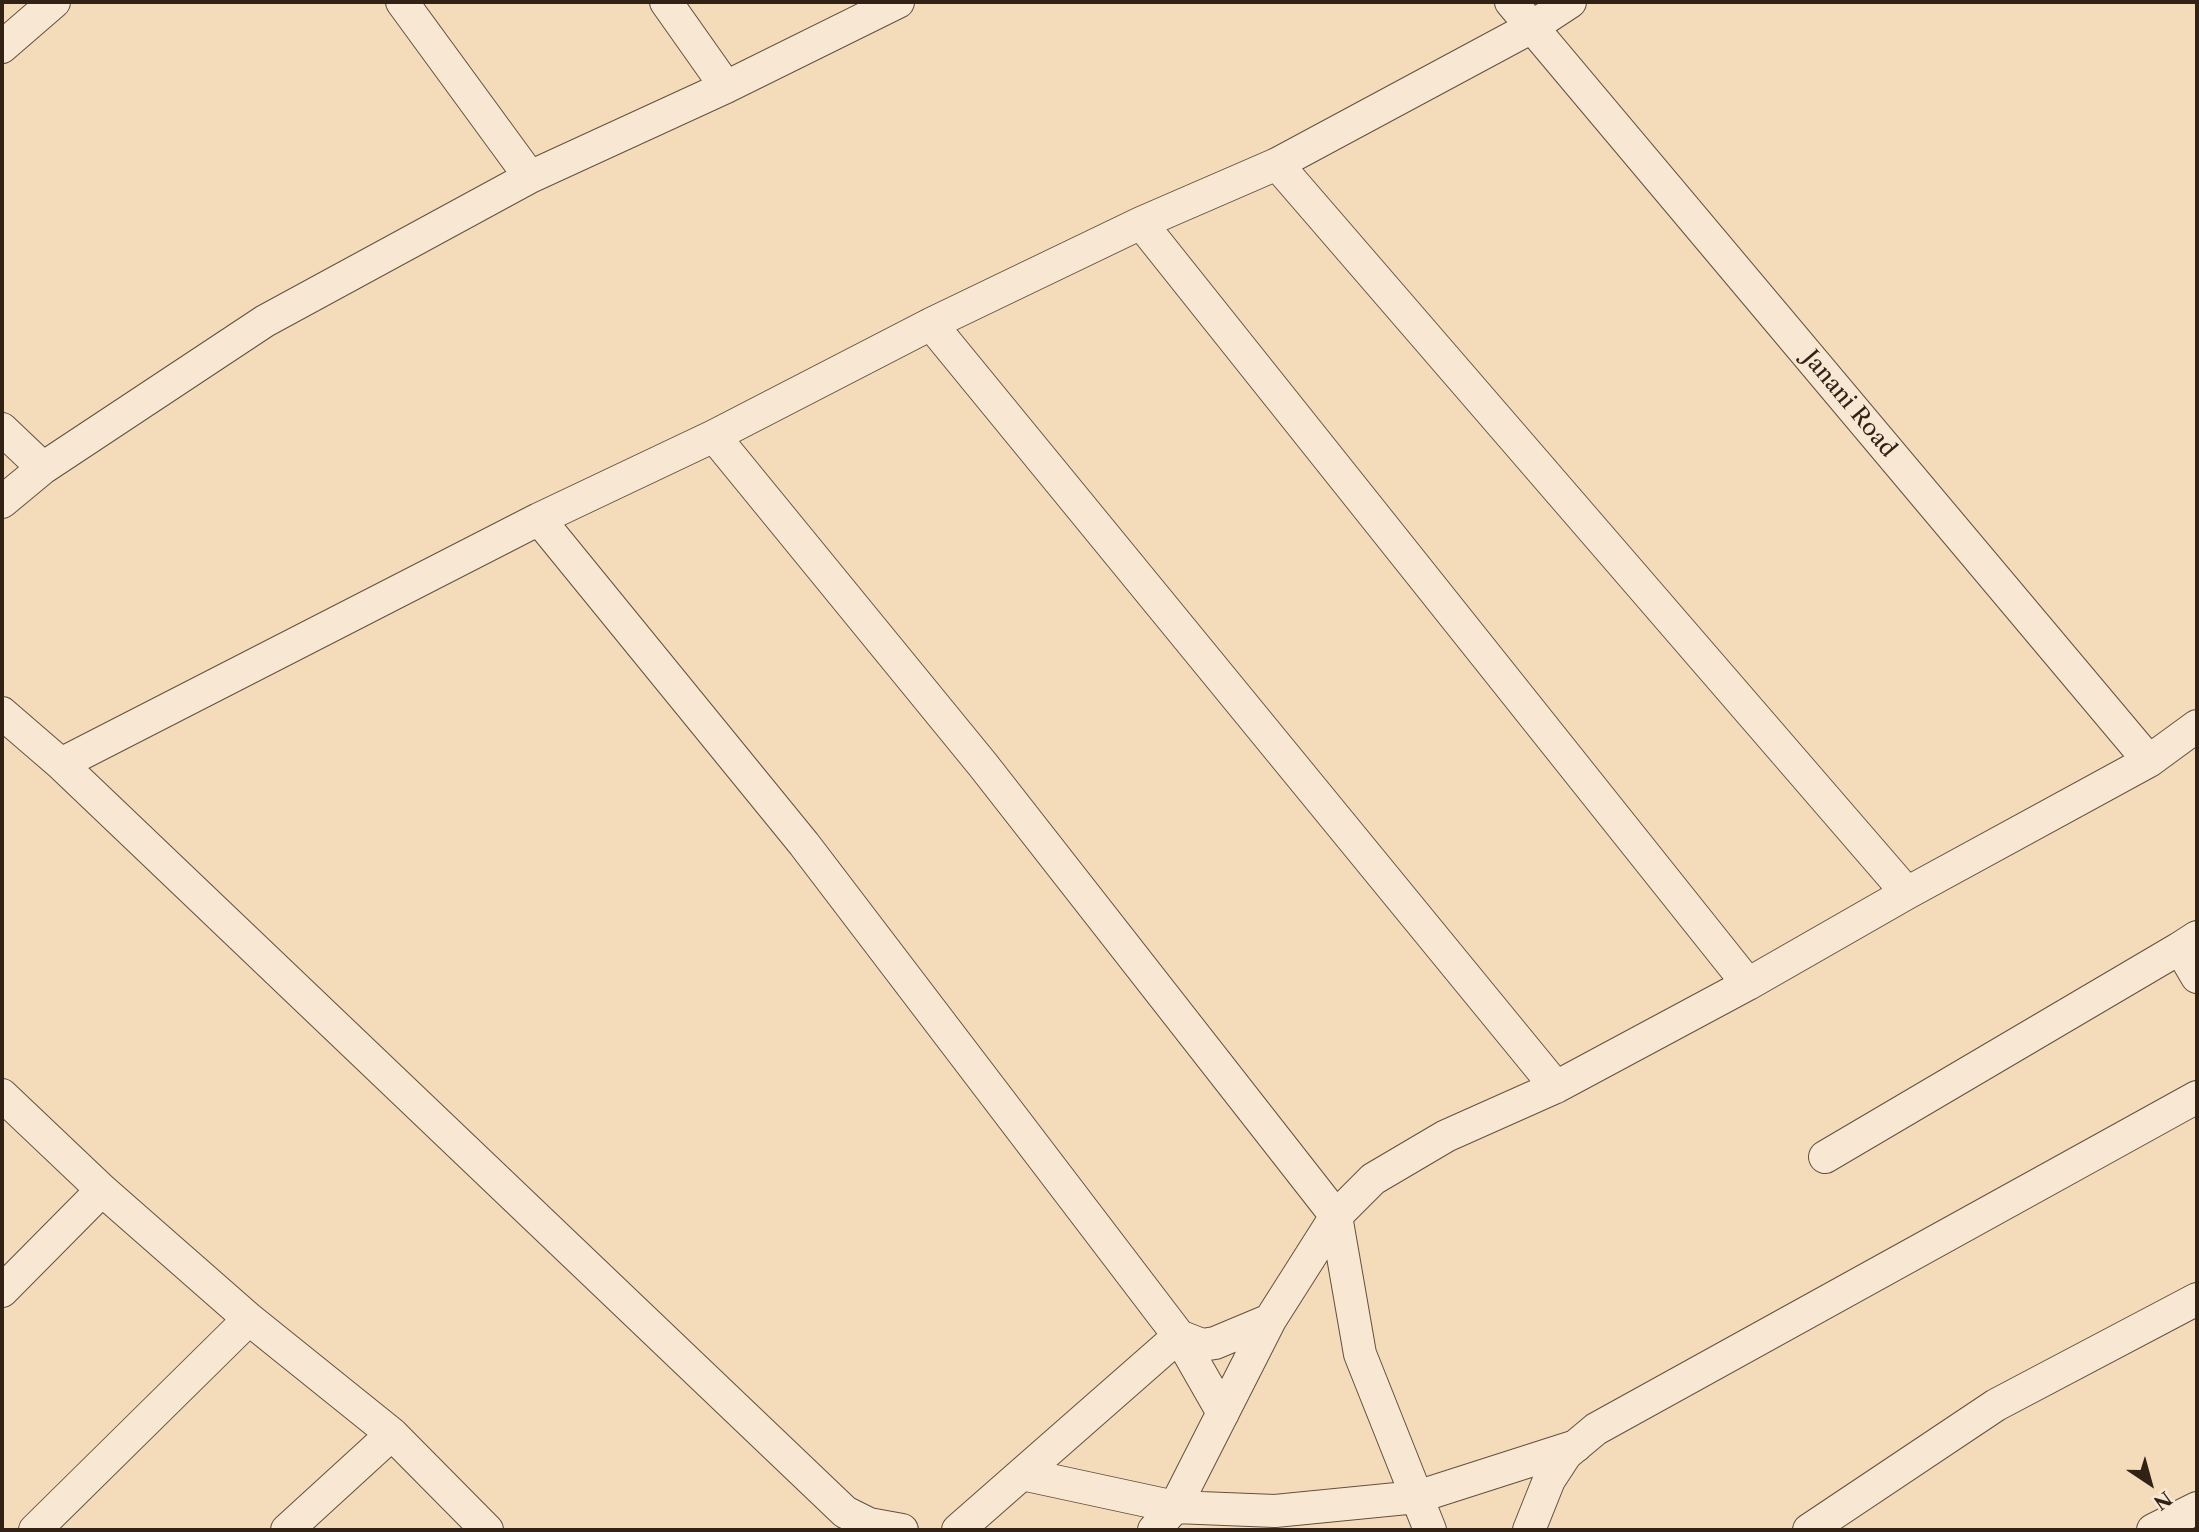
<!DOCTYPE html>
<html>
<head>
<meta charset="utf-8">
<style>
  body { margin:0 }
  #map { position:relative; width:2199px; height:1532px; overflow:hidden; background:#f4dcbb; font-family:"Libre Caslon Text",serif }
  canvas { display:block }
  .frame { position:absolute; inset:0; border:4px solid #322216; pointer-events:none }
  .north { position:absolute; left:2115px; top:1448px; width:70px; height:70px; -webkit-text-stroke:5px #f8e8d3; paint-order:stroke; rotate:144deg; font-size:19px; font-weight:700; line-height:28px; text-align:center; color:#322216 }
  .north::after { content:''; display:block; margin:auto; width:24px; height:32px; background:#322216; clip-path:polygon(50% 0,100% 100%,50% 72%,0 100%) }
</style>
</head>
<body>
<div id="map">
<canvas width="2199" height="1532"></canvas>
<div class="frame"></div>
<div class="north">N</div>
</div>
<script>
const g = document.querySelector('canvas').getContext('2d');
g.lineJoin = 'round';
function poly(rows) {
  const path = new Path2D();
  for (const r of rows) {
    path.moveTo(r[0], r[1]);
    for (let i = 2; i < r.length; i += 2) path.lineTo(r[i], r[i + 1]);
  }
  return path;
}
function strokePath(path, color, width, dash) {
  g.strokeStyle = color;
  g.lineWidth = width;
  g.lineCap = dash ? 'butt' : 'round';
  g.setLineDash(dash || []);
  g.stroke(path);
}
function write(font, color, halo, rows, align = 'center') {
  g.font = font + ' "Libre Caslon Text",serif';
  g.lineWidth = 5;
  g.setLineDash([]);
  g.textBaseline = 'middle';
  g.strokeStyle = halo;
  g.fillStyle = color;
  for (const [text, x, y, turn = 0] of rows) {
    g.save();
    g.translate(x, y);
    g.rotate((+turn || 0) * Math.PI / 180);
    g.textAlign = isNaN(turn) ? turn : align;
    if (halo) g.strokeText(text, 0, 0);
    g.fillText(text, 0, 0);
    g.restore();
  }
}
const street = poly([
  [402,2,530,177],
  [666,2,726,87],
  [1511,2,2149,761],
  [2,47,54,2],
  [1277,164,1907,893],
  [1141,223,1748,984],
  [931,324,1556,1087],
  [2,429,43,468],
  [714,436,983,765,1336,1216,1360,1354,1430,1530],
  [2,502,43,468,265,321,530,177,726,87,898,2],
  [539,519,804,844,1179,1336,1202,1345,1215,1343,1270,1320],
  [2,713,61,764,539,519,714,436,931,324,1141,223,1277,164,1532,27,1570,2],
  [61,764,845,1512,869,1524,902,1530],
  [2197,937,2180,948,2197,977],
  [2,1095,102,1190,249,1319,392,1434,487,1530],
  [1825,1157,2180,948],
  [2,1291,102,1190],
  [1022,1474,1175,1507,1275,1511,1417,1497,1576,1446],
  [35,1530,249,1319],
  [287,1530,392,1434],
  [958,1530,1179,1336,1223,1413],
  [1154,1530,1175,1507,1270,1320,1336,1216,1373,1179,1446,1136,1556,1087,1748,984,1907,893,2149,761,2197,726],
  [1529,1530,1549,1480,1566,1454,1596,1429,2197,1097],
  [1809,1530,1996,1405,2197,1299],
  [2153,1530,2197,1508]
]);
const streetNames = [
  ["Janani Road",1849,404,50]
];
strokePath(street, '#62503f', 34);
strokePath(street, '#f8e8d3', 32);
write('23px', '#322216', '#f8e8d3', streetNames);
</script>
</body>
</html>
